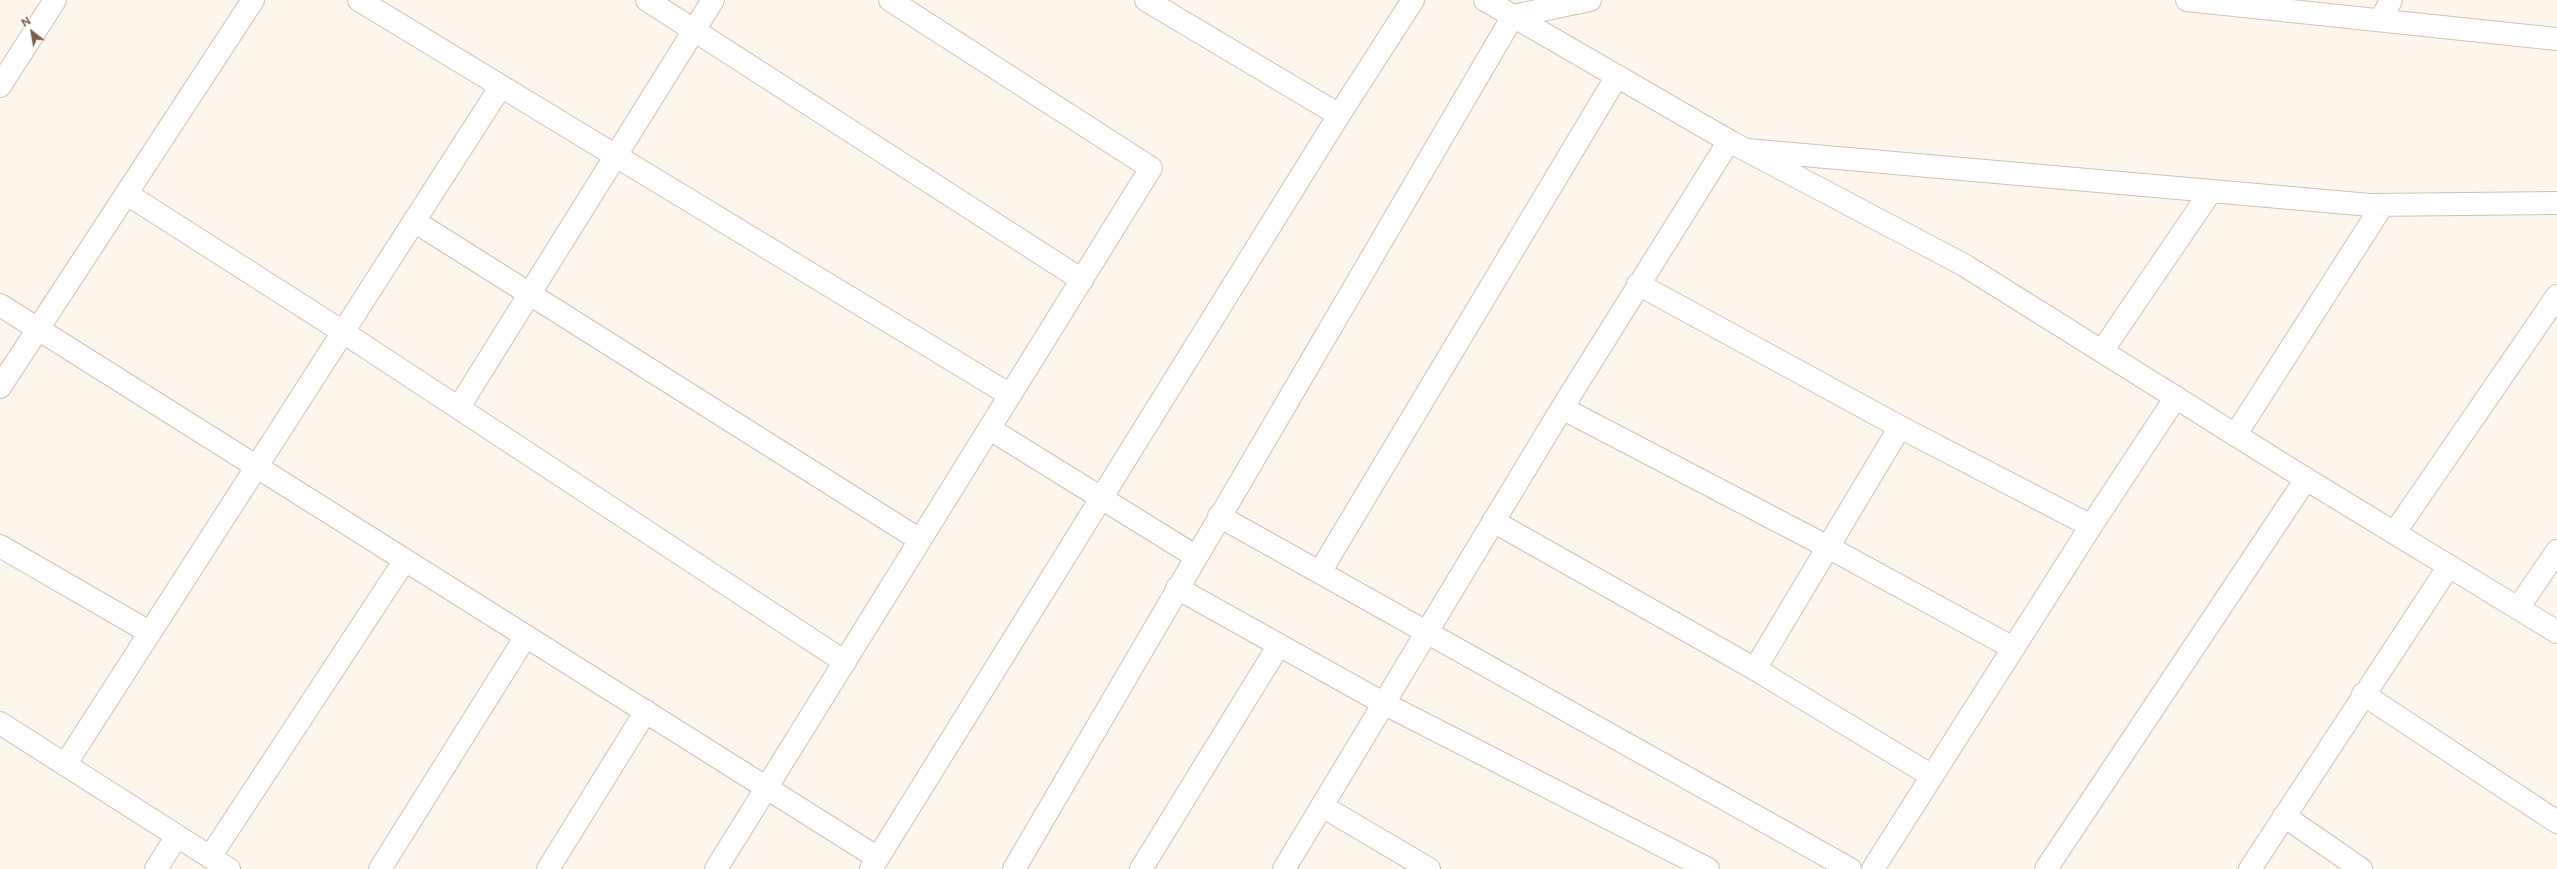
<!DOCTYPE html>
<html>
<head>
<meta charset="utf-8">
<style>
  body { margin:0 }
  #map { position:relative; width:2557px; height:869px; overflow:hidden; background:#fdf6ec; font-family:"Public Sans",sans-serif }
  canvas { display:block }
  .north { position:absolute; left:12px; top:12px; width:40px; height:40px; -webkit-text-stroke:3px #fffaf3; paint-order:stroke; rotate:329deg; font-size:11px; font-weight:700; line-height:16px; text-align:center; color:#7a5c4d }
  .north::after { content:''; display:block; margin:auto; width:14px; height:18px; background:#7a5c4d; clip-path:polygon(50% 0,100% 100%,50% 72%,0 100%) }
</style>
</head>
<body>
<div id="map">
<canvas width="2557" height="869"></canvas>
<div class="north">N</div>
</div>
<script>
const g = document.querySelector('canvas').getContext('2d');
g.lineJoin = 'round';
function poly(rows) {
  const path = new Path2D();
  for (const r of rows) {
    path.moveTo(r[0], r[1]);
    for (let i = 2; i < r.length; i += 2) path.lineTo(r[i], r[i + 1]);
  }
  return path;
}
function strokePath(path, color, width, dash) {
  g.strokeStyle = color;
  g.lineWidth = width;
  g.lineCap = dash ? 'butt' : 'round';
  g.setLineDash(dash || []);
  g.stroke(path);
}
const street = poly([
  [359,0,1010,395],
  [647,0,1082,280],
  [1146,0,1339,115],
  [2381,20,2391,0],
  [0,86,55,0],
  [1747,150,2370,205,2557,203],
  [127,194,343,332,845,662],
  [414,221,920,540],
  [1638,284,1900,427,2091,526],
  [0,305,878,858],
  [2102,351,2211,191],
  [0,387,253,0],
  [459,407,713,0],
  [1562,408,1828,547,2013,648],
  [990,429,1195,556],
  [2236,434,2382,206],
  [1219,516,1850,869],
  [1493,521,1755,669,1932,776],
  [2395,532,2557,296],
  [0,546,149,632],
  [1320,572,1617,76],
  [1177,588,1383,703,1708,869],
  [2518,608,2557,551],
  [1755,669,1900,427],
  [2363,694,2557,822],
  [0,723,229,869],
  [65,765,501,86],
  [1322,806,1429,869],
  [2284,816,2361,869],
  [210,857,405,560],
  [156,869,177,836],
  [380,869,526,636],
  [548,869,646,711],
  [716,869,1151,168,890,0],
  [871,869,1339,115,1413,0],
  [1014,869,1513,16],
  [1141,869,1279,645],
  [1284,869,1562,408,1729,141],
  [1873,869,2091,526,2176,397],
  [2046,869,2306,479],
  [2250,869,2449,566]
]);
const secondary = poly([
  [1485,0,1513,16,1590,0],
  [2187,0,2557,39],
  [1513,16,1729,141,1964,265,2306,479,2557,632]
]);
strokePath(street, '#d1beb0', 24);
strokePath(secondary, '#d6c0b0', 24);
strokePath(street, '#fff', 22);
strokePath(secondary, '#fff', 22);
</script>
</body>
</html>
